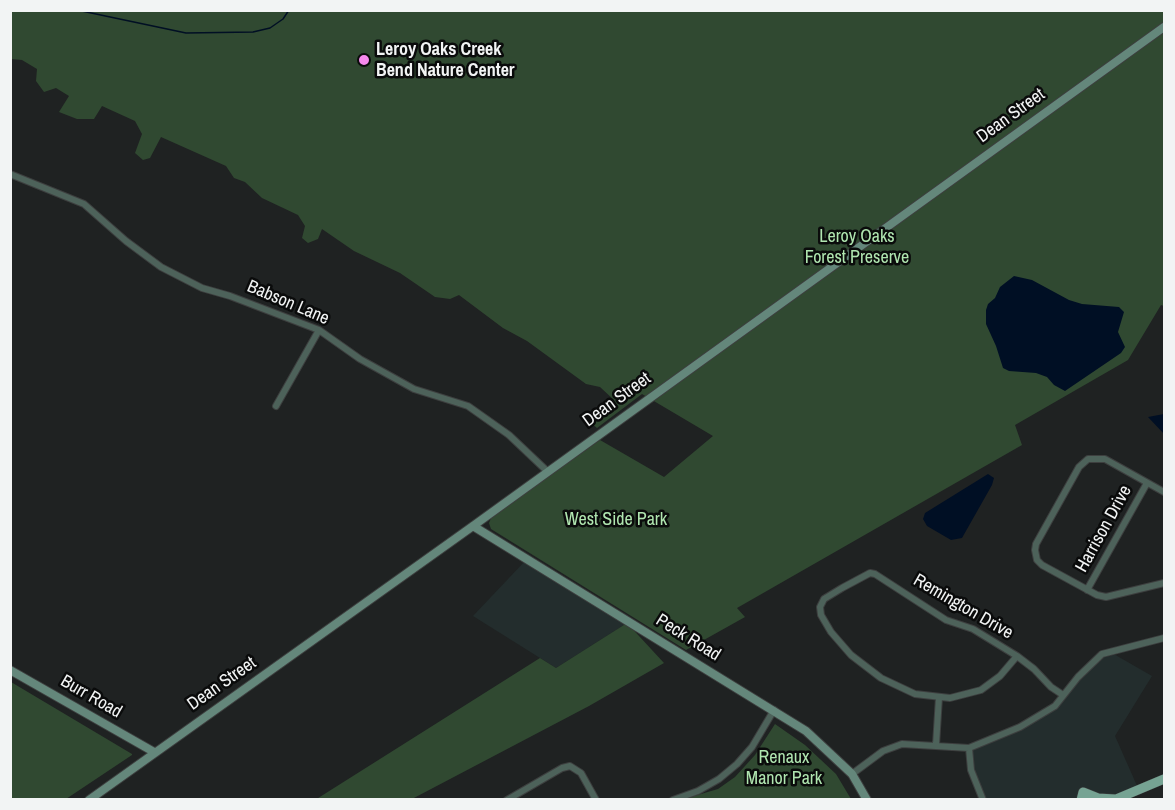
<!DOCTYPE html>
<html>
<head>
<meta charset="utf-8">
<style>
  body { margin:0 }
  #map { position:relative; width:1175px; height:810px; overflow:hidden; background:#1f2222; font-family:"Archivo Narrow",sans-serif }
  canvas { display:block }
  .frame { position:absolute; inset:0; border:12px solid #f2f4f4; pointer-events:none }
</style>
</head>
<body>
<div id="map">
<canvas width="1175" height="810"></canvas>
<div class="frame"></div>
</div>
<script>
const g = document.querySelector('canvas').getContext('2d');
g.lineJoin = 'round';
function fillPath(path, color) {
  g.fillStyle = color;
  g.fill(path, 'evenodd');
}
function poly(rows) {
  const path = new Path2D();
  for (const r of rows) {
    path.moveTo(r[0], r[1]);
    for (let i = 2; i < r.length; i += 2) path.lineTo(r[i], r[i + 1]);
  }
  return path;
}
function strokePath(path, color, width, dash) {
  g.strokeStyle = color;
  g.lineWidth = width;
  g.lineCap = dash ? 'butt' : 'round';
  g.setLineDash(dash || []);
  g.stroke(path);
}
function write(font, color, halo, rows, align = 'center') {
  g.font = font + ' "Archivo Narrow",sans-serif';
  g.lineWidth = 5;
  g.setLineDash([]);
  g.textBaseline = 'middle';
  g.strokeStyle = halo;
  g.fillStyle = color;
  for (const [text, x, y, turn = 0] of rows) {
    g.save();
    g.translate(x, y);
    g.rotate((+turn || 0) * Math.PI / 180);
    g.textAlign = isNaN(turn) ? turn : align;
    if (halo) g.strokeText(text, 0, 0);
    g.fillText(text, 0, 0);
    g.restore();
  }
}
const built = poly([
  [526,560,627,623,556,668,473,616],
  [1112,653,1152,676,1115,736,1138,788,1110,799,985,799,974,770,972,749,1058,707,1080,678,1101,658]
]);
const green = poly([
  [10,11,1164,11,1164,306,1161,305,1128,360,1015,425,1022,445,737,608,745,617,686,650,491,529,489,523,492,516,600,440,664,477,713,436,642,394,597,428,591,423,614,400,600,387,586,384,527,341,503,328,459,295,450,299,435,297,400,273,354,251,322,229,318,239,308,243,302,238,305,226,298,215,262,198,245,182,234,178,226,166,161,137,150,158,143,160,135,153,142,134,135,121,102,106,94,119,77,119,59,112,69,96,56,88,44,92,36,81,37,69,22,60,11,59],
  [627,623,664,663,589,706,412,799,315,800,540,658,556,668],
  [11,682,132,754,132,755,66,799,11,799],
  [775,724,805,745,836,774,851,799,684,799,718,789,735,777,755,755]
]);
const water = poly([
  [1014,276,1032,280,1069,300,1082,304,1119,307,1124,312,1118,332,1125,347,1121,353,1065,391,1054,385,1047,377,1036,373,1009,371,1003,368,996,346,986,324,986,310,988,304,995,298,1000,287],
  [1164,414,1164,434,1148,417],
  [988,474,994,478,992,485,962,538,951,540,927,526,923,519,925,513]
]);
const stream = poly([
  [77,10,186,33,253,32,270,28,283,19,289,10]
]);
const street = poly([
  [10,174,84,204,126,241,161,267,202,288,230,296,319,330,360,359,414,389,468,406,509,435,547,471],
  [276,406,319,330],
  [1164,492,1105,459,1088,459,1079,467,1036,544,1035,550,1037,560,1042,565,1097,595,1106,597,1164,583],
  [1087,590,1147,483],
  [1017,656,1000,676,981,690,950,698,915,694,881,678,851,655,831,632,821,615,820,607,824,599,842,588,870,573,875,574,946,620,973,629,1017,656,1034,669,1051,687,1063,695],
  [936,745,939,697],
  [969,748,971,770,983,800],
  [852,774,883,751,902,744,969,748,1020,727,1055,706,1078,677,1102,654,1164,638],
  [507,800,562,768,570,766,581,773,596,800],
  [673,800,698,791,719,779,737,764,752,747,774,710]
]);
const secondary = poly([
  [473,526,806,731,852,774,867,800],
  [10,670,154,752],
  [89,800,473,526,1164,27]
]);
const primary = poly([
  [1081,800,1083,792,1098,798,1115,799],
  [1114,800,1164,779]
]);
const markers = [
  [364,60,6,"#f689ed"]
];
const poiNames = [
  ["Leroy Oaks Creek",376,50],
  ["Bend Nature Center",376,71]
];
const streetNames = [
  ["Dean Street",1011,116,-36],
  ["Babson Lane",288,303,23],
  ["Dean Street",617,400,-36],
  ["Harrison Drive",1104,529,-61],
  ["Remington Drive",963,607,30],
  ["Peck Road",688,638,32],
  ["Dean Street",222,684,-35],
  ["Burr Road",91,697,30]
];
const parkNames = [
  ["Leroy Oaks",857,237],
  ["Forest Preserve",857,258],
  ["West Side Park",616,520],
  ["Renaux",784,758],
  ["Manor Park",784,779]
];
fillPath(built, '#232d2d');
fillPath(green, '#304931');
fillPath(water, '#000f24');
strokePath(stream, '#000f24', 1.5);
strokePath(street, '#3d3f3f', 8);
strokePath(secondary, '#3d3f3f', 10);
strokePath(primary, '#3d3f3f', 10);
strokePath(street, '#4d625a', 6);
strokePath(secondary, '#64877b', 8);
strokePath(primary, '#76a393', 9);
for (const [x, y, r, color] of markers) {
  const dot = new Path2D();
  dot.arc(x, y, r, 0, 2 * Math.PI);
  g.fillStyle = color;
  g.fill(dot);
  strokePath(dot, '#0a0b0b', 2);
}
write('bold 18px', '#f2f4f4', '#0a0b0b', poiNames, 'left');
write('18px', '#f2f4f4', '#0a0b0b', streetNames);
write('18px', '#b0e6b0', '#0a0b0b', parkNames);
</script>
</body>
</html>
